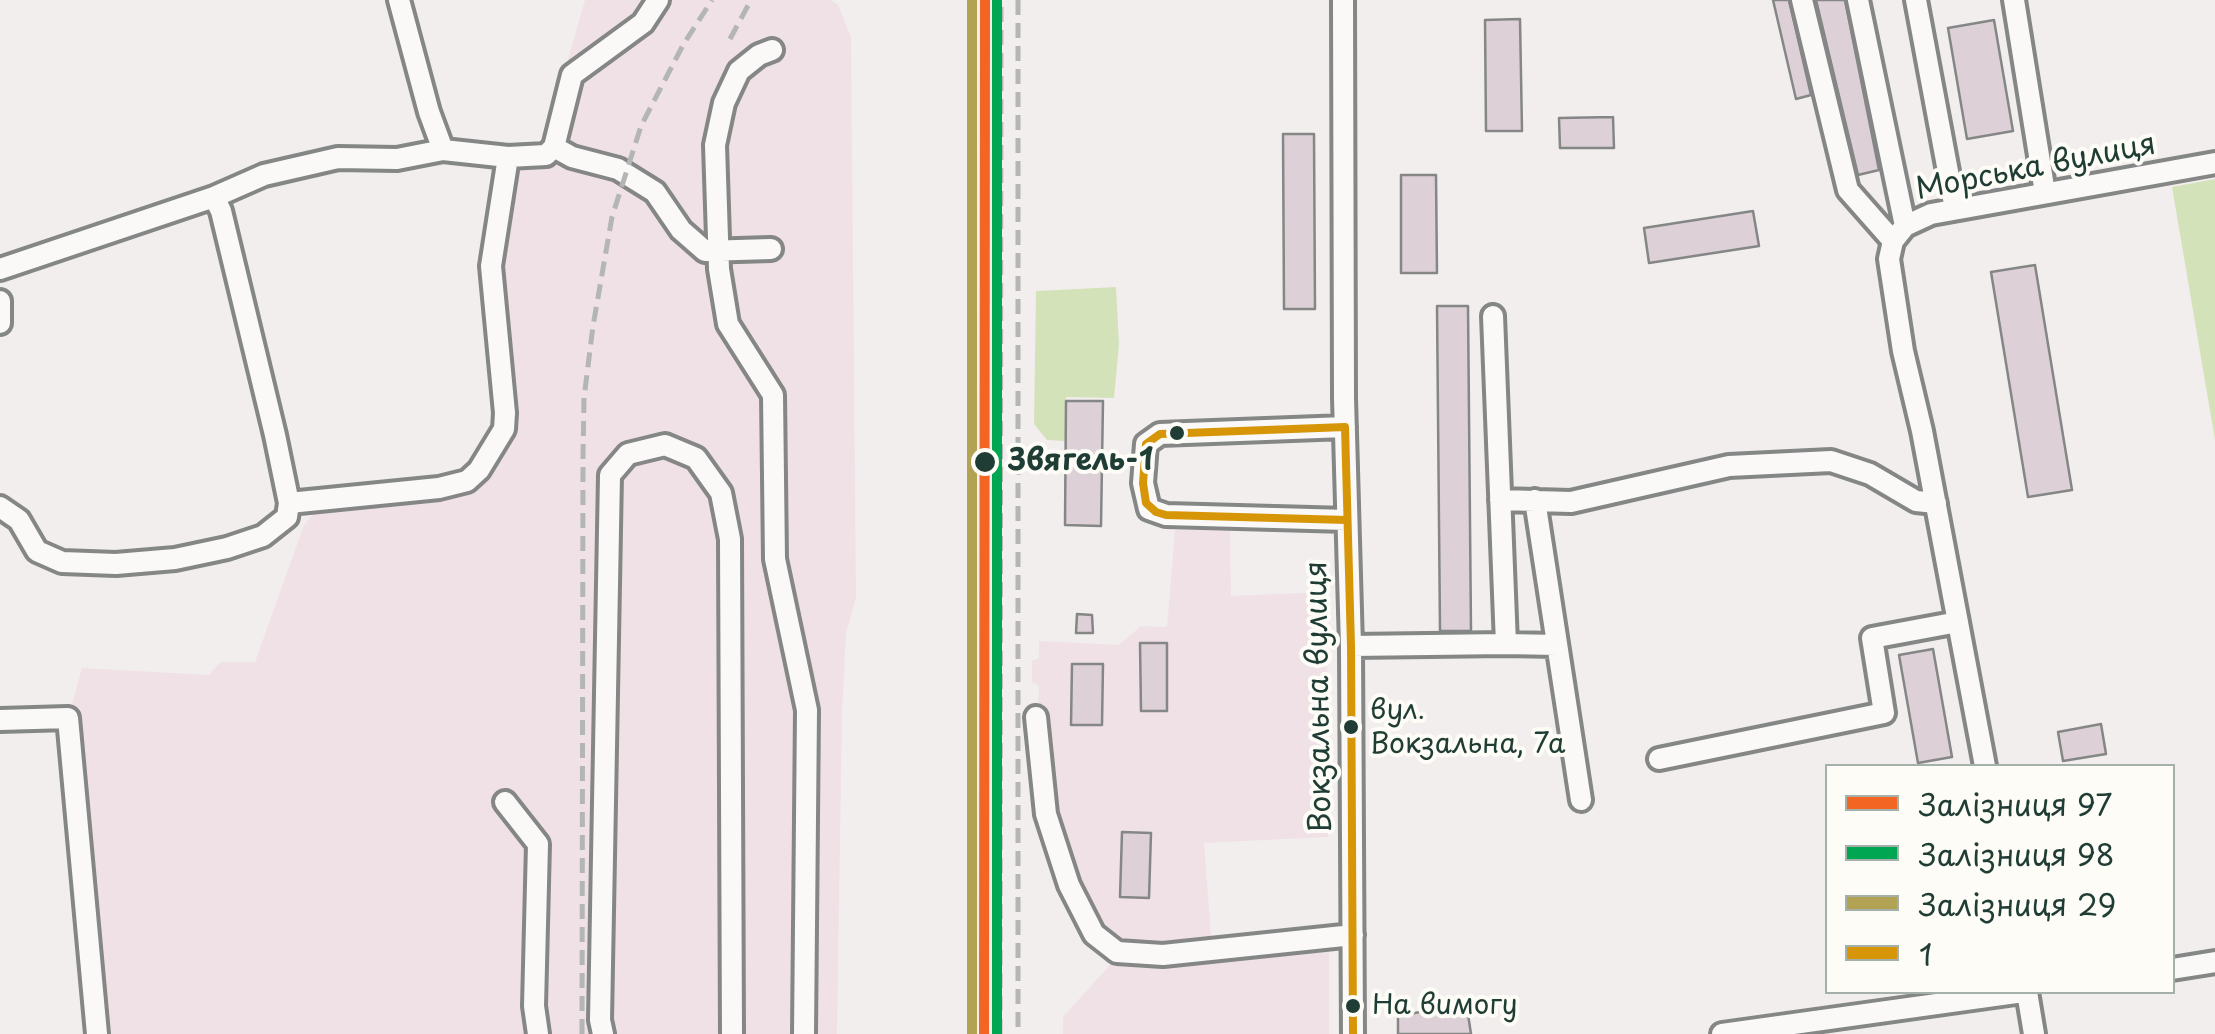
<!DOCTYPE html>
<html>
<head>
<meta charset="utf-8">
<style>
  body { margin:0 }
  #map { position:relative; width:2215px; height:1034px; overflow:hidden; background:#f3eeee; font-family:"Playpen Sans",sans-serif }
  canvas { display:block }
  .legend { position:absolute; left:1825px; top:764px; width:350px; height:230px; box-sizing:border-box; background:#fdfcf7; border:2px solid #a4b0a9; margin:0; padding:12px 18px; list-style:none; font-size:30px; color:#1f3d34 }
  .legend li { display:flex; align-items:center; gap:20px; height:50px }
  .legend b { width:50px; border:2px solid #a4b0a9 }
</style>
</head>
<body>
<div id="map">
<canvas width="2215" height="1034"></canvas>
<ul class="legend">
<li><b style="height:12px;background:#f26522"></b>Залізниця 97</li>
<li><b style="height:12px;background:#00a651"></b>Залізниця 98</li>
<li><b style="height:12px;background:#b1a254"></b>Залізниця 29</li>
<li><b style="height:12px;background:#d79608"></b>1</li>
</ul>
</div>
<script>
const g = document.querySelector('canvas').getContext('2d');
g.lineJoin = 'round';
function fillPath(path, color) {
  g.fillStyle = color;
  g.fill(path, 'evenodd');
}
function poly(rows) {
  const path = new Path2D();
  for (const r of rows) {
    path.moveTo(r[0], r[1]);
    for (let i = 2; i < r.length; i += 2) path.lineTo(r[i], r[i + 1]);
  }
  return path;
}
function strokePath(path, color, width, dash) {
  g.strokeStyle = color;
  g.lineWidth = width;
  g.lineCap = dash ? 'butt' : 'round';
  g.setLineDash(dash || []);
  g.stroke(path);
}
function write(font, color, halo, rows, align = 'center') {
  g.font = font + ' "Playpen Sans",sans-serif';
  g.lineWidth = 8;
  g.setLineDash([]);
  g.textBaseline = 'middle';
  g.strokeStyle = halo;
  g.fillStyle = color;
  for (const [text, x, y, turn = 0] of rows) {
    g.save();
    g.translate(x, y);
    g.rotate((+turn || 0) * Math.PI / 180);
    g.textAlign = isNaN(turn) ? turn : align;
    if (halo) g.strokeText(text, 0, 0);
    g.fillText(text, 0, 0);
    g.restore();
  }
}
const built = poly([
  [585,0,831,0,838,5,851,37,856,597,846,633,842,713,837,1034,97,1034,68,718,82,668,209,675,220,662,255,662,304,525,326,499,467,481,504,429,494,299,508,157,546,155,564,73],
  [1175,530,1230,530,1231,596,1327,592,1328,837,1204,843,1212,949,1329,938,1329,1034,1063,1034,1063,1017,1108,967,1116,952,1094,934,1046,814,1038,711,1039,686,1032,682,1032,661,1039,658,1039,641,1119,645,1141,626,1167,627]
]);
const green = poly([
  [2215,179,2215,440,2172,187],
  [1116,287,1119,345,1114,398,1066,397,1066,441,1047,440,1034,424,1036,291]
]);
const building = poly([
  [1773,0,1789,0,1811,95,1796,99,1773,0],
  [1816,0,1845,0,1879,170,1858,175,1816,0],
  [1520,19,1522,131,1486,131,1485,20,1520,19],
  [1994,20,2013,131,1967,139,1948,28,1994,20],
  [1613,117,1614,148,1560,148,1559,118,1613,117],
  [1283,134,1314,134,1315,309,1284,309,1283,134],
  [1401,175,1436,175,1437,273,1401,273,1401,175],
  [1753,211,1759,246,1649,263,1644,228,1753,211],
  [2035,265,2072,490,2028,497,1991,272,2035,265],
  [1437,306,1468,306,1471,631,1440,631,1437,306],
  [1066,401,1103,401,1101,526,1065,525,1066,401],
  [1077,614,1092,615,1093,633,1076,633,1077,614],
  [1140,643,1167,643,1167,711,1141,711,1140,643],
  [1933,649,1952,757,1918,763,1899,655,1933,649],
  [1072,664,1103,664,1102,725,1071,725,1072,664],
  [2101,724,2106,754,2063,761,2058,732,2101,724],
  [1122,832,1151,833,1149,898,1120,897,1122,832],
  [1466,1001,1471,1034,1398,1034,1398,1017,1466,1001]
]);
const minor = poly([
  [399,0,429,112,443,150],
  [1343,0,1344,398,1351,646,1353,1034],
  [1802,0,1848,190,1893,241],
  [1858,0,1905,226],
  [1916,0,1955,209],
  [2014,0,2045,193],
  [772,50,759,55,739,71,724,103,715,145,719,269,728,324,773,395,775,559,807,710,804,1034],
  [554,147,572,157,618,169,655,192,681,230,705,251,771,249],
  [0,269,214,197,264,175,338,158,397,159,443,150,508,157,546,155,554,147,572,75,643,23,658,0],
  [0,301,0,323],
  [1345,427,1160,434,1146,444,1143,483,1149,509,1166,515,1347,520],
  [1500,500,1571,502,1729,466,1831,461,1870,474,1916,501,1936,503],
  [1535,500,1581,800],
  [289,503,439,488,467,481,479,470,504,429,505,413,491,266,508,157],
  [0,507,19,520,37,551,62,562,116,564,175,559,227,548,263,536,287,517,289,503,275,435,221,211,214,197],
  [1506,644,1557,645],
  [1351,646,1506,644,1493,316],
  [1036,717,1046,814,1069,885,1094,934,1117,952,1163,955,1353,935],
  [0,720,68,718,97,1034],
  [1659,759,1884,713,1872,638,1958,622],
  [1985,766,1922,431,1903,351,1889,259,1893,241,1905,226,1931,214,2215,163],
  [505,802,538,844,534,1006,538,1034],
  [2172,969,2215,962],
  [2027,992,2034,1034],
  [603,1034,600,1020,610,475,628,454,665,445,696,458,721,493,730,539,732,1034],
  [1722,1034,2023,992]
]);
const rail = poly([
  [1018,0,1018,1034],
  [730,39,751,0],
  [582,1034,583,457,584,398,593,326,612,217,641,126,683,45,712,0],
  [1000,1034,1001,0]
]);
const bus1 = poly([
  [1347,520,1166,515,1156,512,1146,503,1143,483,1146,444,1160,434,1345,427,1351,646,1353,1034]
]);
const rail1 = poly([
  [984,1034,985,0]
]);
const rail2 = poly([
  [997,1034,997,0]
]);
const rail3 = poly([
  [972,1034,972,0]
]);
const markers = [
  [1177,433,9,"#1f3d34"],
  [985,462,12,"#1f3d34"],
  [1351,727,9,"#1f3d34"],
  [1353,1006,9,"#1f3d34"]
];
const busNames = [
  ["вул.",1370,711],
  ["Вокзальна, 7а",1370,745],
  ["На вимогу",1372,1006]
];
const streetNames = [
  ["Морська вулиця",2036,168,-11],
  ["Вокзальна вулиця",1320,697,-91]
];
const stopNames = [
  ["Звягель-1",1008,462]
];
fillPath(built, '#f0e1e7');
fillPath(green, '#d4e2ba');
fillPath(building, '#ddd1d7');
strokePath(building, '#848786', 2.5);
strokePath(minor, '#848786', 28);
strokePath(minor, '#faf9f7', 20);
strokePath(rail, '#b3b6b4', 5, [15, 8]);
strokePath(bus1, '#d79608', 8);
strokePath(rail1, '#f26522', 10);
strokePath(rail2, '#00a651', 10);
strokePath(rail3, '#b1a254', 10);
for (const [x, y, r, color] of markers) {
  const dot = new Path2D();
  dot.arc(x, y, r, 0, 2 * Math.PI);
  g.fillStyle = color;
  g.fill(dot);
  strokePath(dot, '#fdfcf7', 4);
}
write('28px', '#1f3d34', '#fdfcf7', busNames, 'left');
write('30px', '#1f3d34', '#fdfcf7', streetNames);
write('bold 30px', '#1f3d34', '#fdfcf7', stopNames, 'left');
</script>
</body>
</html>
